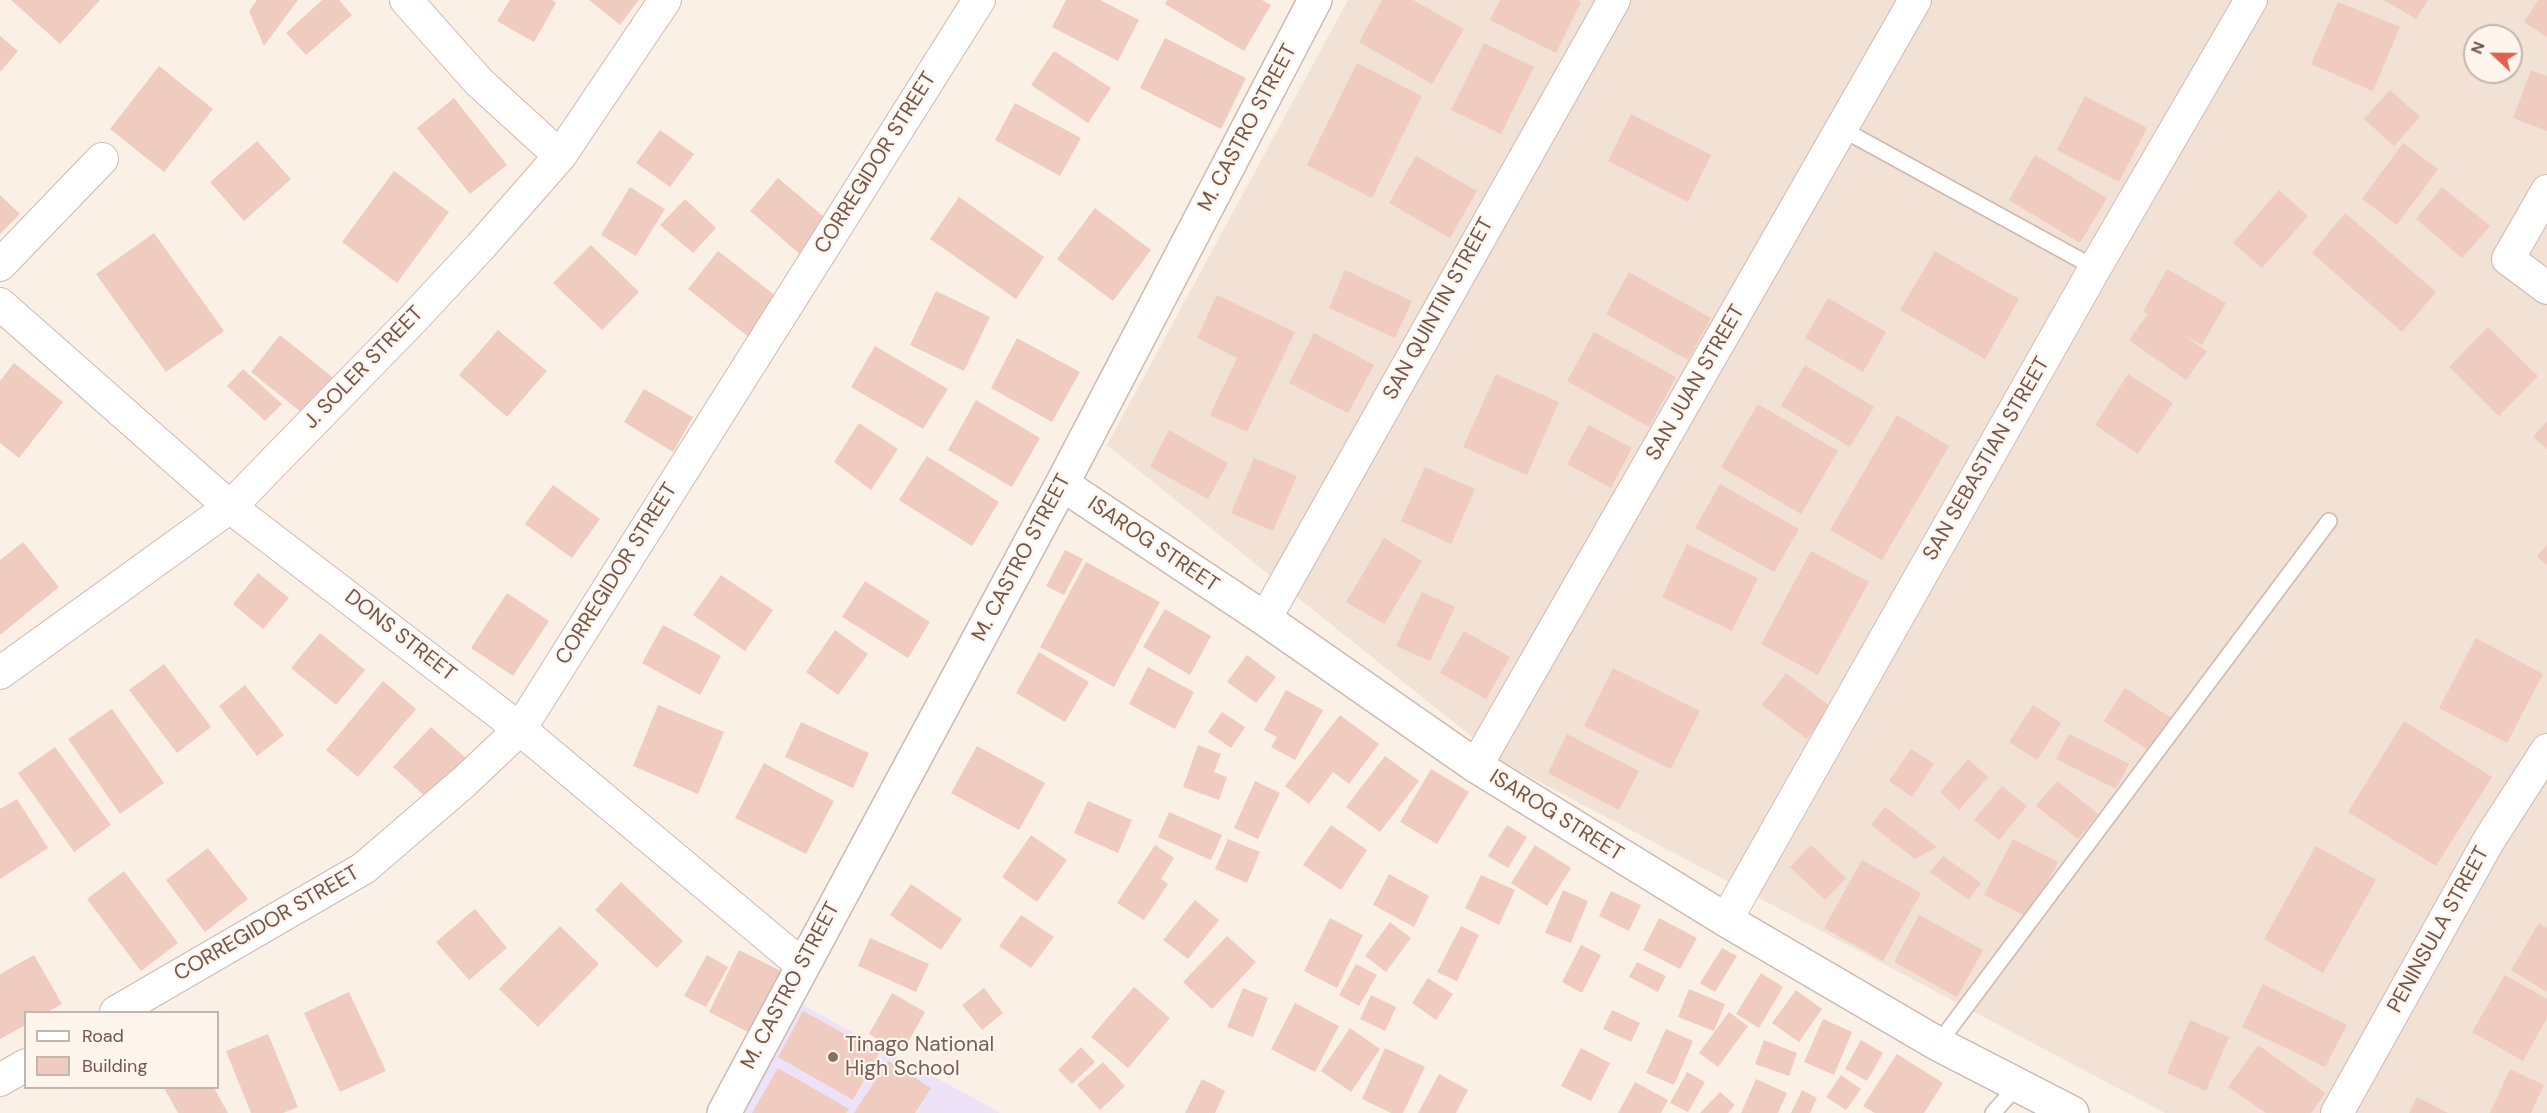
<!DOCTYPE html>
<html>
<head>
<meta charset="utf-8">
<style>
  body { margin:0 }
  #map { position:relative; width:2547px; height:1113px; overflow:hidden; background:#fbf0e6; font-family:"DM Sans",sans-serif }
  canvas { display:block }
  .legend { position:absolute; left:24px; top:1011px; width:195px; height:78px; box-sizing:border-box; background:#fef5ec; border:2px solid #c6b5ac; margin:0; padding:8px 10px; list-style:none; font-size:18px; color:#73554c }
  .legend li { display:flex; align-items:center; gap:12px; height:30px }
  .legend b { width:30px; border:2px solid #c6b5ac }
  .north { position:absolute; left:2463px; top:24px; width:60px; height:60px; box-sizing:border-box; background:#fef5ec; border:2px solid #c6b5ac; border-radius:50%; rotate:292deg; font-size:16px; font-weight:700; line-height:24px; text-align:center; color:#73554c }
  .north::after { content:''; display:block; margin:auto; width:21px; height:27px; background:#df5f51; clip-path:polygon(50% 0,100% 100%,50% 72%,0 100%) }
</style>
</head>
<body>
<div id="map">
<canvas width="2547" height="1113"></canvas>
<ul class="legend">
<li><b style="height:8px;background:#fff"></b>Road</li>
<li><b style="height:16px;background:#efccbf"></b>Building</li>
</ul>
<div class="north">N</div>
</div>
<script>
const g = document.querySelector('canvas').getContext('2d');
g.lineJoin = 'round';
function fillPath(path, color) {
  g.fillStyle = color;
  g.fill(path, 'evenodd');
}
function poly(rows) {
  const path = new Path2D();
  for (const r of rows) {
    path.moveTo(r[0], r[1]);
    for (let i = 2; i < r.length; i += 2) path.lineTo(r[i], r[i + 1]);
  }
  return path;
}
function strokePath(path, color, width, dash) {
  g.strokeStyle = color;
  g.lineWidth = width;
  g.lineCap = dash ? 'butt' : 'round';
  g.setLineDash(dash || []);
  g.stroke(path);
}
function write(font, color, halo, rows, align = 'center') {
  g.font = font + ' "DM Sans",sans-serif';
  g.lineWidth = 4.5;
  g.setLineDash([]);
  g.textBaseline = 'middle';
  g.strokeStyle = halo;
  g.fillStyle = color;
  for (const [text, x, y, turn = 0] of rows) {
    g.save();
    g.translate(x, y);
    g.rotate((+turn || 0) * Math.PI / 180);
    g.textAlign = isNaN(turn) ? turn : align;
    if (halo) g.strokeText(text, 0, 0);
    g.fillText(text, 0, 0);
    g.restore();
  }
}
const residential = poly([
  [1348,0,2547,0,2547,1113,2165,1113,1506,764,1107,445],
  [2475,36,2511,36,2511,72,2475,72]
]);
const education = poly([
  [797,1002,999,1112,999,1113,739,1113]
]);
const building = poly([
  [11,0,100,0,60,44],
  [257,0,298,0,264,46,249,11],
  [322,0,339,0,352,15,306,55,286,33],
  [510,0,552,0,556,3,534,42,497,21],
  [589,0,639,0,620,25],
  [1066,0,1100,0,1139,20,1118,61,1052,27],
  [1167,0,1262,0,1271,5,1244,51,1165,4],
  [1382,0,1413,0,1464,29,1432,84,1359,42],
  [1500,0,1577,0,1581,2,1556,53,1490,20],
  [2384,0,2428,0,2416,19],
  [2538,0,2547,0,2547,37,2524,22],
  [2338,2,2400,27,2373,91,2311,64],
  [0,36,18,51,0,72],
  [1165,38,1246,78,1221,129,1140,88],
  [1484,43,1534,67,1501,134,1451,110],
  [1054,51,1111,88,1088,123,1031,85],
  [1357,63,1422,96,1372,198,1307,165],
  [159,66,213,109,164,172,110,129],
  [2531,70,2547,76,2547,131,2513,118],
  [2390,90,2420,117,2394,146,2364,119],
  [2085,96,2147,128,2119,182,2057,150],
  [454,98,507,165,470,194,417,128],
  [1015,103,1081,138,1060,176,995,140],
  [1631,114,1711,155,1688,202,1608,161],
  [660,130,694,154,670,187,636,163],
  [257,141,291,179,244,221,210,182],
  [2403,143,2438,169,2397,225,2362,199],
  [2035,155,2107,198,2080,243,2009,200],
  [1416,156,1477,191,1450,238,1389,203],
  [394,171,449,212,397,283,342,242],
  [778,178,830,222,801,255,750,211],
  [630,187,665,209,636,256,601,235],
  [2442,187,2490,226,2462,258,2416,219],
  [2279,190,2308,216,2262,268,2233,243],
  [0,195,20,214,0,234],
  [959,197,1044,257,1016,299,930,239],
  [685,199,716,228,693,253,660,225],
  [1095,208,1151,250,1113,301,1057,259],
  [2345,213,2436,292,2402,332,2312,253],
  [154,233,224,331,166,372,96,274],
  [591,245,639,292,602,330,553,283],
  [718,251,781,300,750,338,688,289],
  [1935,251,2019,299,1985,359,1900,310],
  [2167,269,2226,303,2202,345,2182,334,2207,351,2186,380,2129,340,2148,314,2143,312],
  [1345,270,1412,301,1395,338,1329,308],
  [1629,272,1711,318,1688,360,1606,314],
  [936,291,990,317,964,371,910,345],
  [1217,295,1295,332,1247,432,1210,415,1237,358,1197,338],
  [1828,298,1886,332,1863,372,1805,338],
  [2488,327,2538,376,2499,416,2449,367],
  [498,330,547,371,507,417,459,375],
  [1594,332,1676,377,1649,427,1567,381],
  [1314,333,1374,365,1348,413,1289,383],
  [280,335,336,380,307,417,251,372],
  [1017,338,1080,372,1052,422,991,388],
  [875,346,948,389,923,429,851,387],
  [14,363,63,402,19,458,0,443,0,381],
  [1805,365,1874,407,1850,447,1781,406],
  [243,369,282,404,265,421,227,386],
  [1496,374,1559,402,1527,475,1463,447],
  [2128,374,2173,403,2138,454,2095,425],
  [644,389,693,417,673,452,624,422],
  [976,400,1040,438,1012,487,948,450],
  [1758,404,1838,451,1801,514,1721,467],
  [1897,415,1949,446,1882,560,1830,530],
  [2547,421,2547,449,2533,437],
  [859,423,898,449,871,490,834,462],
  [1589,425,1632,448,1611,488,1567,464],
  [1169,430,1228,463,1208,499,1150,467],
  [927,456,999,502,972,546,899,500],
  [1254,458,1297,476,1273,531,1231,513],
  [1425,467,1475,489,1451,544,1401,521],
  [1720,484,1799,529,1774,572,1695,528],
  [553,485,600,519,572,558,525,524],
  [1384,538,1422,561,1384,624,1346,602],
  [23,542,59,587,0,635,0,560],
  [1687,544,1758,578,1732,631,1662,597],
  [2547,544,2547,565,2537,557],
  [1065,550,1083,559,1064,595,1046,586],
  [1811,551,1869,582,1818,675,1761,644],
  [1086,562,1160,602,1114,687,1040,647],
  [258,573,289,598,263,629,233,604],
  [721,575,773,610,745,651,693,615],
  [865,581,930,622,908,658,842,617],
  [1422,592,1455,607,1430,661,1396,646],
  [507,593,549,621,513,676,471,648],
  [1165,609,1211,636,1190,675,1143,647],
  [663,625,721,656,700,695,642,663],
  [835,630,868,654,838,695,806,672],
  [1464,631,1510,657,1486,699,1440,673],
  [320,633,365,670,336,705,291,668],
  [2476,638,2543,674,2507,743,2439,708],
  [1039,652,1089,682,1065,722,1016,693],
  [1247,655,1276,677,1256,703,1227,682],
  [164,664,211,727,177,753,129,690],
  [1148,667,1194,692,1175,729,1129,704],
  [1613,668,1700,711,1671,769,1584,726],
  [1786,673,1831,707,1807,739,1762,705],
  [383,681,416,709,358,777,326,750],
  [245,685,284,735,257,756,219,706],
  [2125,688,2173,719,2151,752,2104,721],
  [1286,690,1323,710,1295,760,1271,747,1277,737,1264,730],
  [658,705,724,732,698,794,633,766],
  [2033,705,2061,723,2037,760,2009,742],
  [112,709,164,783,120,814,68,739],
  [1222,712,1245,727,1231,748,1208,732],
  [1340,715,1379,744,1349,784,1333,772,1309,804,1285,786],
  [2404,721,2492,777,2436,866,2348,812],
  [801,722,869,753,853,788,785,757],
  [431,727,466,758,428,799,393,767],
  [1567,734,1639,771,1619,810,1548,773],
  [2069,734,2129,764,2116,789,2056,759],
  [1198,745,1221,754,1214,772,1227,777,1219,800,1183,787],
  [977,746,1045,783,1019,830,951,793],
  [55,747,111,825,74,852,18,773],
  [1911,749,1934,764,1912,797,1889,781],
  [1385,756,1419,781,1380,832,1346,807],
  [1968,759,1988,777,1959,810,1940,792],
  [764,763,834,801,806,854,735,818],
  [1431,769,1469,792,1437,844,1400,822],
  [1255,781,1280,793,1258,839,1234,828],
  [2057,781,2098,814,2078,839,2036,806],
  [2002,786,2027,806,1999,840,1974,820],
  [17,799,48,848,0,879,0,809],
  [1088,801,1132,820,1118,853,1074,833],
  [1885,807,1937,847,1915,859,1871,825],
  [1169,812,1222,835,1211,860,1158,837],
  [1331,825,1367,850,1341,890,1303,865],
  [1507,825,1527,837,1508,868,1488,856],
  [1031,835,1067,860,1037,902,1002,877],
  [1228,839,1260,852,1247,883,1215,869],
  [2013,839,2058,862,2029,918,1984,895],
  [1155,845,1174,858,1161,879,1168,884,1144,920,1117,903],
  [1535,845,1571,868,1547,906,1511,883],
  [1811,845,1846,878,1825,900,1790,867],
  [2316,846,2376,880,2323,973,2264,939],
  [208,848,248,899,205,932,166,880],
  [1943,856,1981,883,1969,900,1930,872],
  [1862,860,1921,893,1883,961,1824,928],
  [124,871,178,943,141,971,87,899],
  [1389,874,1429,896,1414,927,1373,905],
  [1481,875,1515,890,1499,925,1465,908],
  [621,882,683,941,657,968,595,910],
  [911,884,962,919,941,950,890,915],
  [1563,890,1588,901,1571,943,1545,933],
  [1611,891,1641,905,1629,931,1599,916],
  [1195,900,1219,920,1188,959,1163,940],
  [475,909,507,948,469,980,436,942],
  [1021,915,1054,937,1031,968,999,946],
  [1919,915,1983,950,1957,997,1894,962],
  [1330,918,1363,935,1337,988,1304,971],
  [1659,918,1697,938,1680,969,1643,950],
  [1390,922,1411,938,1386,972,1365,956],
  [2539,923,2547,928,2547,992,2511,970],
  [560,926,599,964,538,1027,499,989],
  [1461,926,1479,935,1457,981,1437,972],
  [1227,936,1256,962,1212,1009,1183,982],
  [870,938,929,964,916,992,858,966],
  [1581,945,1601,955,1582,993,1562,982],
  [1722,948,1737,956,1715,992,1700,983],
  [739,950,785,973,754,1035,709,1012],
  [34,955,62,1004,47,1012,26,1012,26,1025,0,1039,0,974],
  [707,955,728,967,706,1007,684,996],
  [1637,962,1666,976,1658,992,1629,977],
  [1356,964,1377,975,1359,1006,1339,995],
  [1761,973,1783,987,1759,1028,1736,1014],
  [2505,975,2547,999,2547,1018,2523,1061,2472,1032],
  [1428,978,1453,994,1436,1020,1412,1003],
  [2263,984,2347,1025,2325,1067,2242,1027],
  [1134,987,1170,1018,1128,1068,1091,1037],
  [984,988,1003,1013,982,1030,962,1005],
  [1243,988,1268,998,1253,1037,1227,1027],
  [1689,989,1725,1004,1714,1031,1678,1017],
  [1796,990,1822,1009,1799,1042,1772,1023],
  [349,992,386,1071,340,1092,304,1013],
  [892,993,925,1012,902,1053,869,1034],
  [1371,995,1396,1007,1385,1031,1360,1019],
  [1295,1003,1339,1026,1315,1072,1271,1049],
  [1612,1010,1640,1023,1631,1042,1603,1029],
  [803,1011,879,1053,853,1100,778,1057],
  [1729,1012,1748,1026,1718,1067,1699,1053],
  [1823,1019,1852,1032,1834,1075,1804,1062],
  [2190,1020,2229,1037,2206,1091,2167,1073],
  [1350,1028,1380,1049,1351,1092,1321,1071],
  [1666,1029,1693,1041,1674,1085,1646,1073],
  [268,1034,298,1107,283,1113,251,1113,226,1051],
  [1764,1040,1797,1053,1789,1076,1755,1064],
  [1861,1040,1883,1053,1867,1081,1845,1069],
  [2258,1045,2325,1093,2311,1113,2266,1113,2228,1087],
  [1081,1047,1095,1062,1072,1084,1058,1070],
  [1385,1048,1425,1067,1403,1113,1391,1113,1362,1099],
  [1581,1048,1610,1063,1591,1101,1561,1086],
  [1897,1054,1943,1083,1924,1113,1875,1113,1863,1106],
  [888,1061,931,1088,915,1113,854,1113],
  [1103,1062,1125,1086,1100,1110,1077,1085],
  [778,1068,849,1109,846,1113,752,1113],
  [2510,1069,2544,1085,2531,1113,2490,1113],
  [1687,1072,1705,1082,1688,1112,1670,1103],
  [1439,1074,1468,1090,1456,1113,1418,1113],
  [1841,1075,1861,1089,1846,1110,1826,1097],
  [1202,1079,1225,1091,1215,1113,1185,1113],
  [1756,1079,1787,1093,1778,1113,1741,1113],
  [1635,1082,1668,1100,1661,1113,1618,1113],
  [164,1088,214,1088,228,1113,178,1113],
  [1802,1090,1817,1098,1810,1113,1791,1113],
  [1720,1092,1735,1105,1728,1113,1700,1113],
  [2417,1097,2448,1113,2409,1113]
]);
const service = poly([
  [1842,129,2095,268],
  [1938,1044,2329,521],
  [1993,1113,2018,1085]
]);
const minor = poly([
  [406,0,479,82,560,156],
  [2547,191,2508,259,2547,288],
  [0,265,102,159],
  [0,304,230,507,520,729,802,965],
  [1265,619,1614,0],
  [0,673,230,507,413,319,481,246,560,156,665,0],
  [1476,766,1915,0],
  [1726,920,2095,268,2251,0],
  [116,1012,364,868,464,782,520,729,979,0],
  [0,1080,26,1065],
  [2337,1113,2489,840,2547,750]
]);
const tertiary = poly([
  [1062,484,1265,619,1476,766,1726,920,1938,1044,2072,1113],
  [724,1113,1062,484,1315,0]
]);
const markers = [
  [833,1057,6,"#8d6e63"]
];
const streetNames = [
  ["M. CASTRO STREET",1248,128,-62],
  ["CORREGIDOR STREET",876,163,-58],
  ["SAN QUINTIN STREET",1439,309,-61],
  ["J. SOLER STREET",364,368,-46],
  ["SAN JUAN STREET",1696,383,-60],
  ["SAN SEBASTIAN STREET",1987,459,-60],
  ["ISAROG STREET",1153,545,34],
  ["M. CASTRO STREET",1022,558,-62],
  ["CORREGIDOR STREET",617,574,-58],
  ["DONS STREET",400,636,38],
  ["ISAROG STREET",1556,816,32],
  ["CORREGIDOR STREET",267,924,-30],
  ["PENINSULA STREET",2439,930,-61],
  ["M. CASTRO STREET",791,986,-62]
];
const educationNames = [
  ["Tinago National",845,1045],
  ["High School",845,1069]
];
fillPath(residential, '#f2e1d5');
fillPath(education, '#ede2f7');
fillPath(building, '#efccbf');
strokePath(service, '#ceb9b0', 18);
strokePath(minor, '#ceb9b0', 34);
strokePath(tertiary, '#ceb9b0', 36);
strokePath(service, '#fff', 15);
strokePath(minor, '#fff', 32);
strokePath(tertiary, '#fff', 33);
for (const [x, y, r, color] of markers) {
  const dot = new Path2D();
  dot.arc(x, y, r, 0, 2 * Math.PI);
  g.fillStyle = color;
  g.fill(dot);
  strokePath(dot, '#fef5ec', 2);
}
write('21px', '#73554c', '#fef5ec', streetNames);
write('21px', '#785e54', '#fef5ec', educationNames, 'left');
</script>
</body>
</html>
